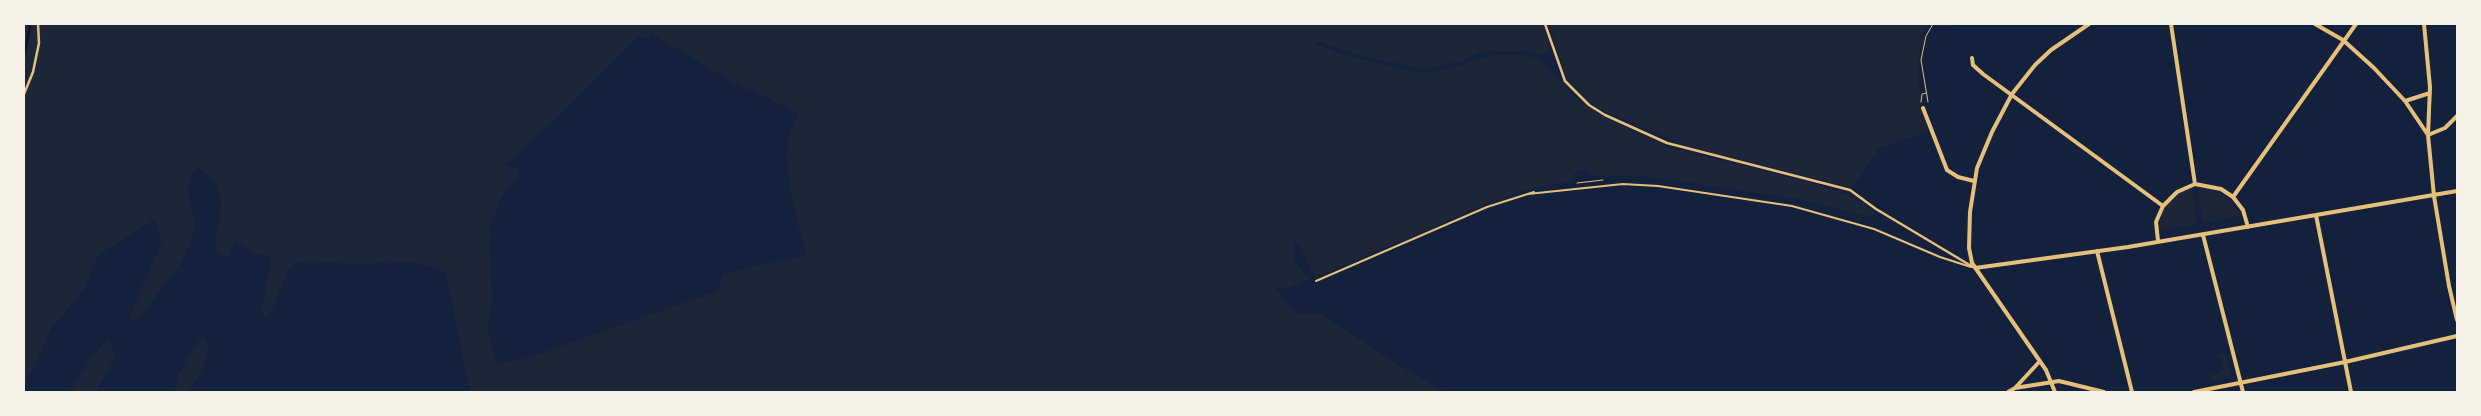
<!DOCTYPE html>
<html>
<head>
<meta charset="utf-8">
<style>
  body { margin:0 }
  #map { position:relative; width:2481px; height:416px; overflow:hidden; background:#14213d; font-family:Ubuntu,sans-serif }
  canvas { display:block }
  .frame { position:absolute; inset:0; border:25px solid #f6f1e7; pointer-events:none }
</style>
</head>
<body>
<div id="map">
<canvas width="2481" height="416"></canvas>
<div class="frame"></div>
</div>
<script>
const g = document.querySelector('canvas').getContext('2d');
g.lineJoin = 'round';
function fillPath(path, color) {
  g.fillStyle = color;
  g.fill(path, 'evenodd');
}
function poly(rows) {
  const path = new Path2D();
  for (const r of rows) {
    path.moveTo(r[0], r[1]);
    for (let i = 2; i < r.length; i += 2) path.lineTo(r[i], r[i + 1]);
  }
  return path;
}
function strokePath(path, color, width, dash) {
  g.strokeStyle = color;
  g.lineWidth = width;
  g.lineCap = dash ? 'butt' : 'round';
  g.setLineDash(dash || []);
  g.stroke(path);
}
const green = poly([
  [24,24,1543,24,1550,49,1543,55,1525,51,1487,51,1476,54,1463,61,1424,69,1370,58,1316,41,1316,44,1344,55,1415,72,1435,72,1493,56,1511,54,1534,57,1542,61,1580,101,1606,118,1669,147,1812,183,1847,194,1874,211,1873,218,1793,198,1644,176,1595,176,1581,170,1573,173,1576,180,1532,188,1485,205,1315,278,1299,243,1293,242,1294,258,1308,280,1282,290,1274,285,1287,306,1300,314,1322,314,1386,358,1445,392,470,392,446,273,437,268,408,261,367,264,297,262,290,266,287,272,272,310,267,316,264,315,262,310,271,261,269,257,255,253,234,242,230,255,223,257,217,252,215,242,220,218,221,199,214,179,198,168,191,174,188,192,196,226,186,253,178,267,138,320,130,320,133,307,161,245,158,228,154,220,98,255,86,286,50,331,34,367,24,383],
  [651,33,731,81,799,113,788,138,787,161,792,199,806,255,723,274,718,291,524,359,496,364,487,326,492,301,489,230,502,196,519,176,517,168,504,166,568,107,638,37,650,37],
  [1548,24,1955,24,1953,26,1929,26,1923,34,1918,66,1920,98,1929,131,1878,149,1853,188,1687,146,1603,111,1587,100,1569,81],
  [2200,187,2225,194,2240,213,2239,216,2203,223,2198,189],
  [2189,188,2192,190,2196,224,2161,230,2159,223,2166,204,2179,193],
  [108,339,116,357,95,392,70,392,91,358],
  [200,339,205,339,207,343,208,350,202,369,196,381,187,392,175,392,178,374],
  [2226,353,2231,376,2212,382,2211,374,2221,374,2221,371,2224,370,2220,356,2215,358,2215,355]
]);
const stream = poly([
  [24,55,30,27,28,24]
]);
const path = poly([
  [1921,102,1922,94,1926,93],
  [1928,102,1921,60,1926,36,1933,24],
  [1577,183,1603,180]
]);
const service = poly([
  [1528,194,1623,184,1658,186,1792,206,1874,229,1940,257,1971,267],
  [1316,281,1487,207,1534,192]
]);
const pedestrian = poly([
  [1545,24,1565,81,1589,105,1605,115,1667,143,1850,190,1876,209,1973,267],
  [24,94,33,72,39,43,38,24]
]);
const minor = poly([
  [2171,24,2195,184],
  [2315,24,2343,40,2374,68,2405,101,2428,135],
  [2424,24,2430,87,2428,135,2434,196,2449,286,2457,320],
  [1972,58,1973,65,1983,74,2163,206],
  [2405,101,2430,93],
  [1923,108,1947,170,1958,177,1974,181],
  [2428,135,2445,128,2457,116],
  [2233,197,2356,24],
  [2316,215,2351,392],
  [2203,235,2243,392],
  [2158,241,2156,222,2163,206,2177,192,2195,184,2221,189,2233,197,2243,210,2248,227],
  [2097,251,2132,392],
  [1975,268,2128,247,2457,191],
  [2015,388,2059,381,2104,392],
  [2008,392,2015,388,2040,361],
  [2055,392,2046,370,1972,263,1969,248,1970,212,1977,168,1992,132,2012,94,2035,65,2051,50,2089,24],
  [2194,392,2345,362,2457,336]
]);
fillPath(green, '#1d2539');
strokePath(stream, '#0b132b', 2.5);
strokePath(path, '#e5c07b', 1);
strokePath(service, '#e5c07b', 2);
strokePath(pedestrian, '#e5c07b', 2.5);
strokePath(minor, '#e5c07b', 4);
</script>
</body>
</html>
